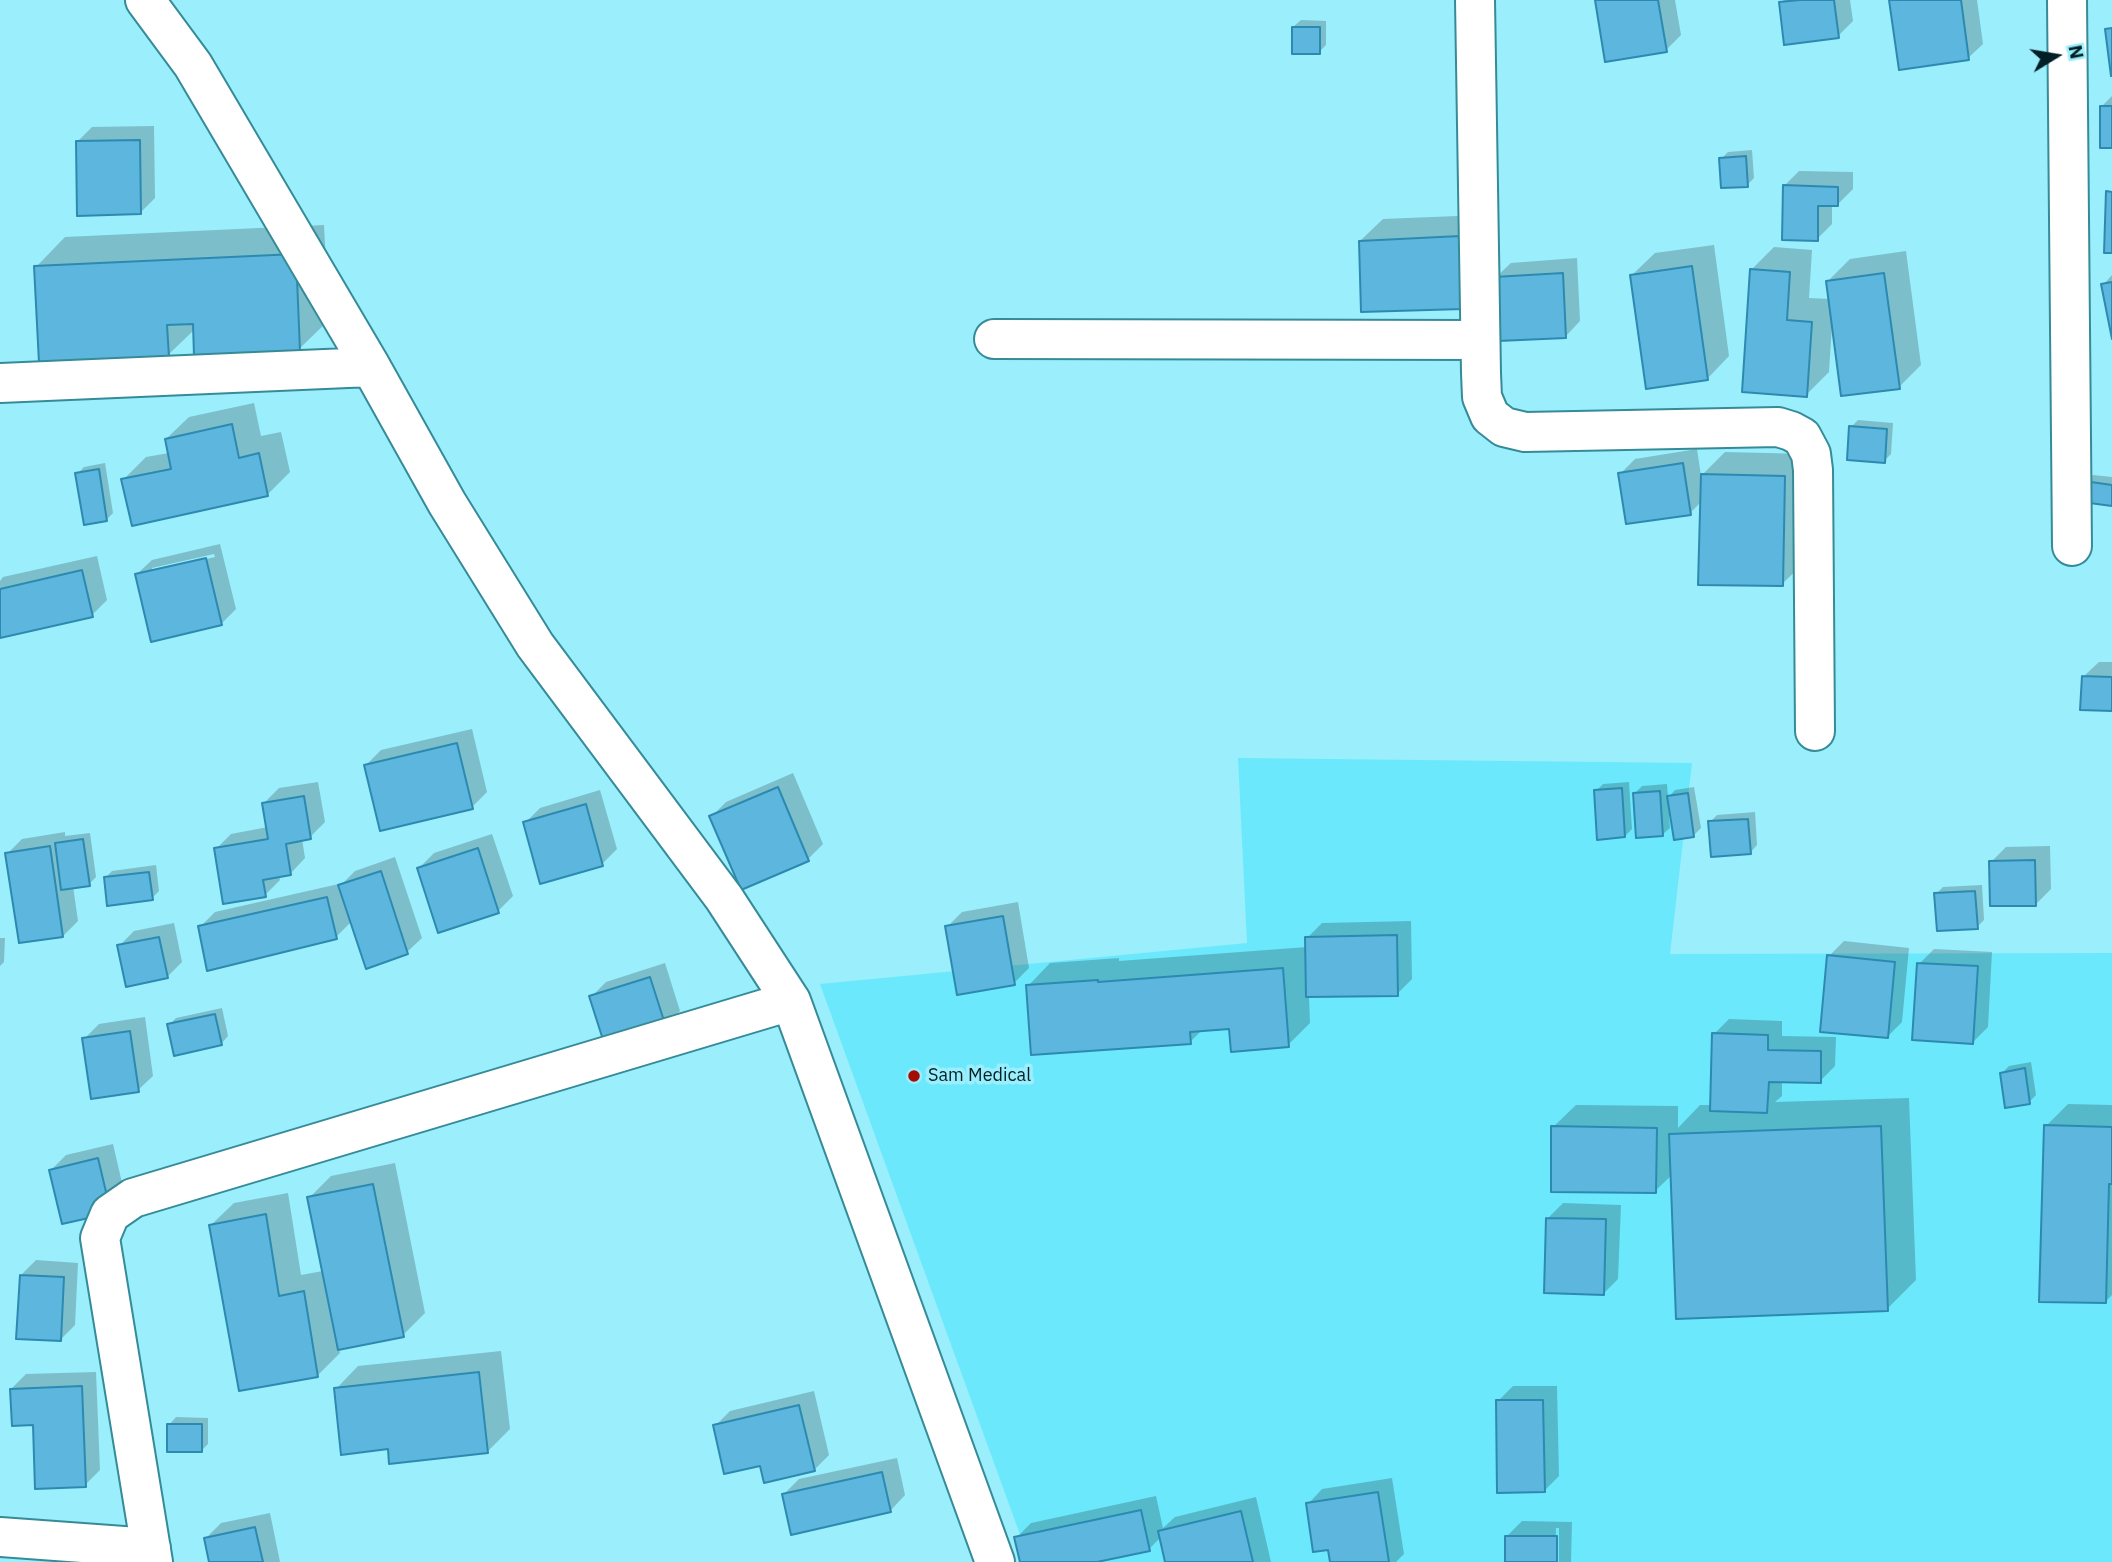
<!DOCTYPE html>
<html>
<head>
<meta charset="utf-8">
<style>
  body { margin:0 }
  #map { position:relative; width:2112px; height:1562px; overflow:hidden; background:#9beefc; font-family:"IBM Plex Sans",sans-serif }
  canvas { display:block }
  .north { position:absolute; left:2021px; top:21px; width:70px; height:70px; -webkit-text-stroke:5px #9beefc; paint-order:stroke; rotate:79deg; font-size:19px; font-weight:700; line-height:28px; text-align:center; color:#002025 }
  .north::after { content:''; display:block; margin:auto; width:24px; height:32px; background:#002025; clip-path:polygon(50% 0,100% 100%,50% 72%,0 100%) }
</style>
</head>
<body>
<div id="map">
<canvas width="2112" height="1562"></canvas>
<div class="north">N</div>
</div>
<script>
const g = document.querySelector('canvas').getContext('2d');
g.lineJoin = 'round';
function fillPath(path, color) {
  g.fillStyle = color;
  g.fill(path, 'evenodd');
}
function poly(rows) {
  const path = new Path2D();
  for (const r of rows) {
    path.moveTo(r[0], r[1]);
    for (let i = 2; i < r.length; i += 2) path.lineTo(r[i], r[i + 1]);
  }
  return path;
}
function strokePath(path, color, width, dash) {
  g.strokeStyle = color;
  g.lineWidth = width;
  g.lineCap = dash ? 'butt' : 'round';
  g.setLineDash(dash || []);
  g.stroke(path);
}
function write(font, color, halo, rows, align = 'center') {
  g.font = font + ' "IBM Plex Sans",sans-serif';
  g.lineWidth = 7;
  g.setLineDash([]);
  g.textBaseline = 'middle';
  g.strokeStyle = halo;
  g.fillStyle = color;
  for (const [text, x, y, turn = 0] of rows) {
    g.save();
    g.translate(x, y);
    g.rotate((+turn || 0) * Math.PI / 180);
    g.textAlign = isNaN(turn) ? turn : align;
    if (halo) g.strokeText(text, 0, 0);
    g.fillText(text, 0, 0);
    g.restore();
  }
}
const built = poly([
  [1238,758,1692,763,1670,954,2112,953,2112,1562,1030,1562,820,984,1247,943]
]);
const shadow = poly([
  [1597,0,1675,0,1681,35,1666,50],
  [1784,0,1850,0,1853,21,1838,36,1781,3],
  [1891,0,1977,0,1983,44,1968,58],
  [1301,20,1326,21,1326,45,1319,52,1293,27],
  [2112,96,2112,146,2101,107],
  [154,126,155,198,140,213,77,142,92,127],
  [1752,150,1754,178,1747,185,1721,159,1728,152],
  [1799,171,1853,172,1853,189,1838,204,1832,204,1832,224,1817,239,1784,186],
  [1482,215,1485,285,1360,241,1383,219],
  [324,225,329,320,299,349,195,329,168,355,36,267,65,237],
  [1714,245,1729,356,1707,379,1632,275,1655,253],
  [1774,247,1812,250,1809,298,1830,299,1828,281,1850,259,1906,251,1921,365,1899,387,1832,325,1829,372,1806,395,1751,270],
  [1577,258,1580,321,1566,336,1496,277,1511,263],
  [2112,275,2112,330,2103,285],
  [254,403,261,436,281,432,290,472,267,495,123,480,146,457,169,453,166,439,189,417],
  [1858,420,1893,423,1891,454,1884,461,1851,427],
  [1697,449,1701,476,1725,452,1807,454,1805,562,1782,584,1702,501,1690,513,1620,474,1635,459],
  [105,463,113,513,106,520,77,474,84,467],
  [2093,475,2112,477,2112,504,2086,482],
  [220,544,236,609,221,624,137,574,152,560],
  [214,554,215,557,152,572,152,568],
  [97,556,107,600,92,615,0,636,0,581,3,577],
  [2099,662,2112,662,2112,710,2084,676],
  [472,729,487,792,472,807,366,765,381,750],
  [793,773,823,844,808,859,742,888,711,817,726,802],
  [318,782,325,822,310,837,302,839,305,858,291,873,279,875,280,880,265,895,216,849,231,834,268,827,264,803,279,788],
  [1629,782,1632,829,1625,836,1596,791,1603,784],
  [1667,784,1668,798,1675,790,1694,787,1701,828,1694,835,1671,815,1669,816,1670,828,1662,835,1635,793,1642,786],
  [600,790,617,849,602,864,525,823,540,808],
  [1755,812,1757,845,1750,853,1710,822,1717,815],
  [65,832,65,836,90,833,96,877,89,884,73,886,78,921,63,936,7,854,22,839],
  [492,834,513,896,498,911,419,868,434,853],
  [2050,846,2051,889,2036,904,1991,862,2006,847],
  [395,857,422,938,407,952,352,921,336,937,200,927,215,912,343,883,355,871],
  [156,865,159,891,152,898,105,878,112,871],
  [1982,885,1984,920,1977,927,1936,894,1943,887],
  [1018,902,1029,968,1014,983,947,927,962,912],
  [1411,921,1412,979,1397,994,1309,996,1310,1023,1288,1045,1231,1027,1202,1030,1190,1042,1028,986,1050,963,1119,958,1119,961,1307,947,1307,938,1322,923],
  [174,923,182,962,167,977,119,946,134,931],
  [0,938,5,938,4,962,0,966],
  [1844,941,1909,948,1902,1022,1887,1037,1829,956],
  [1934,949,1992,952,1988,1027,1973,1042,1919,964],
  [665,963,680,1011,665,1026,591,997,606,982],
  [222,1008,228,1036,221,1044,169,1025,176,1018],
  [145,1017,153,1076,138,1090,84,1039,99,1024],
  [1729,1019,1782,1021,1782,1036,1836,1037,1835,1066,1820,1081,1782,1080,1782,1096,1775,1102,1909,1098,1916,1280,1887,1309,1673,1174,1655,1191,1553,1127,1576,1105,1678,1106,1678,1128,1700,1105,1711,1105,1714,1034],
  [2031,1062,2036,1095,2029,1102,2002,1073,2009,1066],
  [2068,1104,2112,1105,2112,1295,2105,1302,2046,1126],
  [113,1144,125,1196,110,1211,51,1170,66,1155],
  [395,1163,425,1313,403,1335,339,1348,340,1353,318,1375,211,1225,234,1203,288,1193,301,1275,323,1271,309,1198,331,1176],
  [1563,1203,1621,1205,1618,1279,1603,1294,1548,1218],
  [36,1260,78,1263,75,1325,60,1340,21,1275],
  [501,1351,510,1429,488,1451,389,1447,336,1389,358,1366],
  [96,1372,100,1470,85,1485,35,1423,11,1389,26,1374],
  [1513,1386,1557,1386,1559,1476,1544,1491,1498,1401],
  [814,1391,829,1455,814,1470,715,1426,730,1411],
  [176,1417,208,1418,208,1444,201,1451,169,1425],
  [897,1458,905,1495,891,1510,784,1494,799,1479],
  [1392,1478,1404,1554,1396,1562,1332,1562,1330,1548,1308,1504,1322,1489],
  [1156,1496,1163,1528,1175,1517,1256,1497,1271,1562,1167,1562,1161,1537,1149,1549,1088,1562,1021,1562,1016,1538,1031,1523],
  [270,1513,280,1562,211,1562,206,1538,221,1523],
  [1522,1521,1572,1522,1571,1562,1559,1562,1559,1528,1556,1528,1555,1562,1507,1562,1507,1536]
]);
const building = poly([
  [1595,0,1658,0,1667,52,1605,62,1595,0],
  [1800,0,1834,0,1839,38,1784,45,1779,2,1800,0],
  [1889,0,1961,0,1969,60,1899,70,1889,0],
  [1292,27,1320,27,1320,54,1292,54,1292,27],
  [2112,28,2112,76,2111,76,2105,29,2112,28],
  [2100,106,2112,106,2112,148,2100,148,2100,106],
  [140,140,141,214,77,216,76,141,140,140],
  [1746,156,1748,187,1721,188,1719,158,1746,156],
  [1783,185,1838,187,1838,206,1818,206,1818,241,1782,240,1783,185],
  [2106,191,2112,192,2112,253,2104,253,2106,191],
  [1460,236,1463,309,1361,312,1359,241,1460,236],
  [296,254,300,351,194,356,193,324,167,325,169,357,39,363,34,266,296,254],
  [1692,266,1708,380,1646,389,1630,275,1692,266],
  [1750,269,1790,272,1787,320,1812,322,1807,397,1742,392,1750,269],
  [1563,273,1566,338,1498,341,1494,277,1563,273],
  [1884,273,1900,389,1841,396,1826,281,1884,273],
  [2112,282,2112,339,2101,284,2112,282],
  [232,424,239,458,259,453,268,496,132,526,121,479,171,469,165,439,232,424],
  [1849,426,1887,429,1885,463,1847,460,1849,426],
  [1683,463,1691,515,1626,524,1618,473,1683,463],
  [99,469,107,521,84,525,75,473,99,469],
  [1701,474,1785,476,1783,586,1698,585,1701,474],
  [2084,481,2112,485,2112,506,2082,502,2084,481],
  [206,558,222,625,151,642,135,574,206,558],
  [82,570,93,617,0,638,0,589,82,570],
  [2082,676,2112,677,2112,711,2080,710,2082,676],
  [457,743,473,809,380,831,364,765,457,743],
  [778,787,809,861,741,890,709,816,778,787],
  [1622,788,1625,837,1597,840,1594,790,1622,788],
  [1660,791,1663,836,1636,838,1633,793,1660,791],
  [1688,793,1694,837,1674,840,1667,796,1688,793],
  [304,796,311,839,286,844,291,875,263,880,266,897,223,904,214,848,268,839,262,803,304,796],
  [586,804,603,866,540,884,523,822,586,804],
  [1748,819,1751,854,1711,857,1708,821,1748,819],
  [83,839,90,886,61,890,55,843,83,839],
  [50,846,63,937,19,943,5,853,50,846],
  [478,848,499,913,438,933,417,868,478,848],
  [2035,860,2036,906,1990,906,1989,861,2035,860],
  [381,871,408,954,366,969,338,885,381,871],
  [149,872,153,900,107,906,104,877,149,872],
  [1975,891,1978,929,1937,931,1934,893,1975,891],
  [327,897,337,939,207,971,198,926,327,897],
  [1003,916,1015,985,957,995,945,926,1003,916],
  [1397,935,1398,996,1306,997,1305,937,1397,935],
  [159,937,168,978,126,987,117,945,159,937],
  [1827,955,1895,962,1888,1038,1820,1032,1827,955],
  [1917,963,1978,966,1973,1044,1912,1040,1917,963],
  [1283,968,1289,1047,1231,1052,1229,1029,1190,1032,1191,1044,1031,1055,1026,985,1098,980,1098,982,1283,968],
  [650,977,666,1027,605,1046,589,996,650,977],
  [215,1014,222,1045,174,1056,167,1024,215,1014],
  [130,1031,139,1092,91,1099,82,1038,130,1031],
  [1712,1033,1768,1035,1768,1050,1821,1051,1821,1083,1769,1082,1767,1113,1710,1111,1712,1033],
  [2025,1068,2030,1104,2005,1108,2000,1073,2025,1068],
  [2044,1125,2112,1127,2112,1184,2109,1184,2106,1303,2039,1302,2044,1125],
  [1551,1126,1657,1128,1656,1193,1551,1192,1551,1126],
  [1881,1126,1888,1311,1676,1319,1669,1134,1881,1126],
  [98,1158,111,1213,62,1224,49,1170,98,1158],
  [373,1184,404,1337,338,1350,307,1197,373,1184],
  [266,1214,279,1296,304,1291,318,1377,239,1391,209,1225,266,1214],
  [1546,1218,1606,1219,1604,1295,1544,1293,1546,1218],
  [20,1275,64,1277,61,1341,16,1339,20,1275],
  [479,1372,488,1453,389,1464,388,1449,341,1455,334,1388,479,1372],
  [82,1386,86,1487,35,1489,33,1425,12,1426,10,1389,82,1386],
  [1496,1400,1543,1400,1545,1492,1497,1493,1496,1400],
  [799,1405,815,1471,764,1483,760,1466,724,1474,713,1425,799,1405],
  [167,1424,202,1424,202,1452,167,1452,167,1424],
  [882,1472,891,1512,791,1535,782,1494,882,1472],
  [1378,1492,1389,1562,1330,1562,1328,1550,1313,1552,1306,1503,1378,1492],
  [1141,1510,1150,1551,1097,1562,1020,1562,1014,1537,1141,1510],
  [1241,1511,1253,1562,1165,1562,1158,1531,1241,1511],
  [255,1527,263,1562,209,1562,204,1538,255,1527],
  [1505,1536,1557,1536,1557,1562,1505,1562,1505,1536]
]);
const minor = poly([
  [145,0,193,65,371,367,447,503,535,645,724,898,791,1001,995,1562],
  [1475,0,1481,373,1482,397,1490,416,1504,427,1525,432,1778,427,1791,431,1802,437,1811,454,1813,470,1815,731],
  [2067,0,2072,546],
  [994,339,1480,340],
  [0,383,371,367],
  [0,1537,151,1548],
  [153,1562,100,1238,110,1214,133,1198,791,1001]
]);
const markers = [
  [914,1076,7,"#a30d04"]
];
const poiNames = [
  ["Sam Medical",928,1076]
];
fillPath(built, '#6ce8fc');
fillPath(shadow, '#0003');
fillPath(building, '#5db6de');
strokePath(building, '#2c8ab1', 2);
strokePath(minor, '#368b98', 42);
strokePath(minor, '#fff', 38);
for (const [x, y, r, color] of markers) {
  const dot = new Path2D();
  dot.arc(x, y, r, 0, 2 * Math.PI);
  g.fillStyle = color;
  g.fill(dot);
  strokePath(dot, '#9beefc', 2.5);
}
write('18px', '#002025', '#9beefc', poiNames, 'left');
</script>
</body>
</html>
